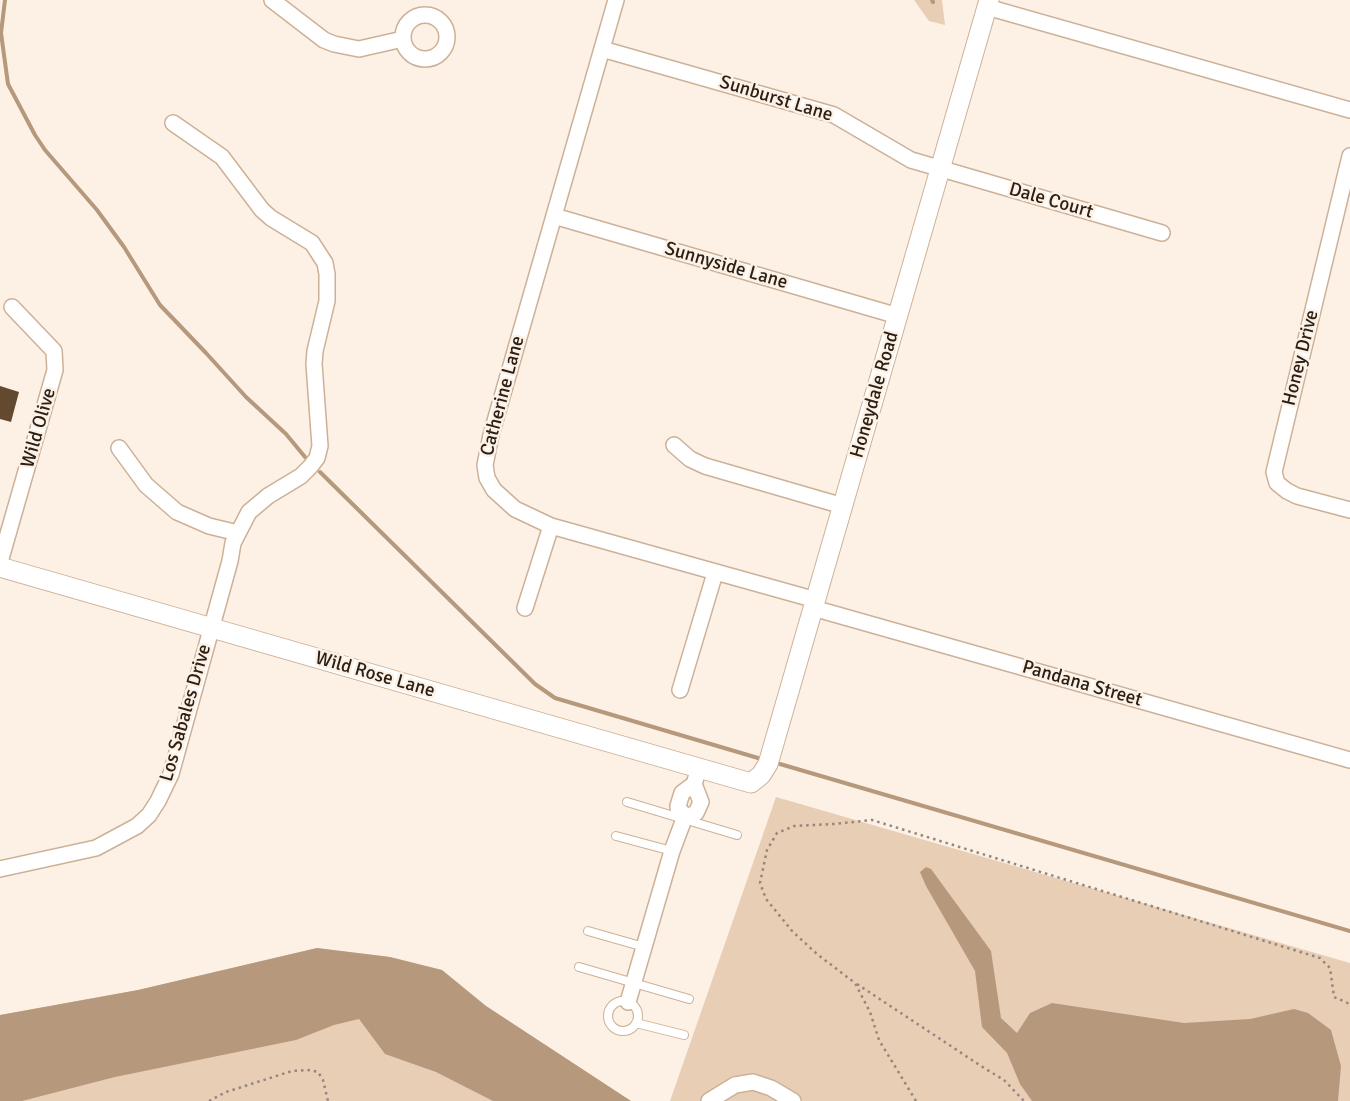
<!DOCTYPE html>
<html>
<head>
<meta charset="utf-8">
<style>
  body { margin:0 }
  canvas { display:block; background:#fdf1e6 }
</style>
</head>
<body>
<canvas width="1350" height="1101"></canvas>
<script>
const g = document.querySelector('canvas').getContext('2d');
g.lineJoin = 'round';
function fillPath(path, color) {
  g.fillStyle = color;
  g.fill(path, 'evenodd');
}
function poly(rows) {
  const path = new Path2D();
  for (const r of rows) {
    if (r.length === 3) {
      path.moveTo(r[0] + r[2], r[1]);
      path.arc(r[0], r[1], r[2], 0, 2 * Math.PI);
      continue;
    }
    path.moveTo(r[0], r[1]);
    for (let i = 2; i < r.length; i += 2) path.lineTo(r[i], r[i + 1]);
  }
  return path;
}
function strokePath(path, color, width, dash) {
  g.strokeStyle = color;
  g.lineWidth = width;
  g.lineCap = dash ? 'butt' : 'round';
  g.setLineDash(dash || []);
  g.stroke(path);
}
function write(font, color, halo, rows, align = 'center') {
  g.font = font + ' Signika,sans-serif';
  g.lineWidth = 5;
  g.setLineDash([]);
  g.textBaseline = 'middle';
  g.strokeStyle = halo;
  g.fillStyle = color;
  for (const [text, x, y, turn = 0] of rows) {
    g.save();
    g.translate(x, y);
    g.rotate((+turn || 0) * Math.PI / 180);
    g.textAlign = isNaN(turn) ? turn : align;
    if (halo) g.strokeText(text, 0, 0);
    g.fillText(text, 0, 0);
    g.restore();
  }
}
const green = poly([
  [914,0,942,0,945,25,929,21],
  [776,797,1350,963,1350,1101,670,1101],
  [317,948,390,957,442,970,486,1006,631,1101,0,1101,0,1015,138,990]
]);
const water = poly([
  [926,867,931,869,991,951,1001,1018,1017,1033,1030,1013,1052,1003,1184,1023,1250,1019,1294,1009,1308,1013,1331,1030,1341,1066,1338,1101,1032,1101,1020,1084,1007,1053,982,1027,975,971,926,886,920,872],
  [317,948,390,957,442,970,486,1006,631,1101,493,1101,436,1072,385,1054,359,1019,334,1025,296,1040,115,1077,22,1101,0,1101,0,1015,138,990]
]);
const stream = poly([
  [5,0,1,33,8,84,35,135,45,150,97,210,124,247,160,305,206,353,246,397,286,434,305,457],
  [932,0,933,2],
  [320,472,535,684,555,698,758,758],
  [780,764,1350,931]
]);
const building = poly([
  [0,386,19,392,11,422,0,419]
]);
const path = poly([
  [857,984,981,1066,1004,1080,1024,1101],
  [209,1101,226,1092,292,1071,310,1070,318,1072,323,1080,328,1101],
  [916,1101,879,1040,870,1012,855,983,817,954,793,932,766,899,760,883,767,850,777,833,794,826,834,824,872,820,1320,958,1330,968,1334,997,1350,1004]
]);
const service = poly([
  [627,802,737,835],
  [616,836,672,851],
  [588,931,644,947],
  [579,967,689,999],
  [623,1016,15],
  [636,1023,684,1035]
]);
const minor = poly([
  [272,0,324,40,334,44,359,49,403,39],
  [616,0,491,435,485,465,487,478,494,490,515,509,551,526,816,600],
  [987,7,1350,110],
  [425,37,22],
  [602,49,834,115,911,160,1162,233],
  [1350,156,1274,472,1277,483,1287,491,1297,496,1350,510],
  [554,216,898,316],
  [674,445,690,459,705,466,843,506],
  [119,448,146,485,177,512,209,526,238,533],
  [0,562,55,370,54,351,12,307],
  [525,608,551,526],
  [813,608,1350,760],
  [680,690,715,573],
  [686,817,678,808,678,806,682,793,694,784],
  [0,869,96,848,137,826,149,815,158,801,171,774,230,561,233,543,249,512,268,496,301,476,310,467,317,458,320,446,314,364,315,351,327,301,327,274,325,263,312,243,271,218,262,210,222,157,173,123],
  [628,1002,672,851,684,819,686,817,696,813,701,802,694,784,699,768],
  [709,1101,735,1085,753,1082,771,1088,793,1101]
]);
const tertiary = poly([
  [0,567,751,783,761,775,768,764,989,0]
]);
const streetNames = [
  ["Sunburst Lane",776,99,17],
  ["Dale Court",1051,201,16],
  ["Sunnyside Lane",726,266,16],
  ["Honey Drive",1301,358,-76],
  ["Honeydale Road",875,395,-74],
  ["Catherine Lane",503,396,-75],
  ["Wild Olive",39,428,-74],
  ["Wild Rose Lane",375,675,16],
  ["Pandana Street",1082,684,16],
  ["Los Sabales Drive",186,713,-74]
];
fillPath(green, '#e9ceb6');
fillPath(water, '#b6987c');
strokePath(stream, '#b6987c', 4);
fillPath(building, '#63492f');
strokePath(service, '#cdb197', 10);
strokePath(minor, '#cdb197', 18);
strokePath(tertiary, '#cdb197', 21);
strokePath(path, '#93877d', 2.5, [2.5, 4]);
strokePath(service, '#fff', 8);
strokePath(minor, '#fff', 15);
strokePath(tertiary, '#fff', 19);
write('19px', '#2b2016', '#fdf1e6', streetNames);
</script>
</body>
</html>
